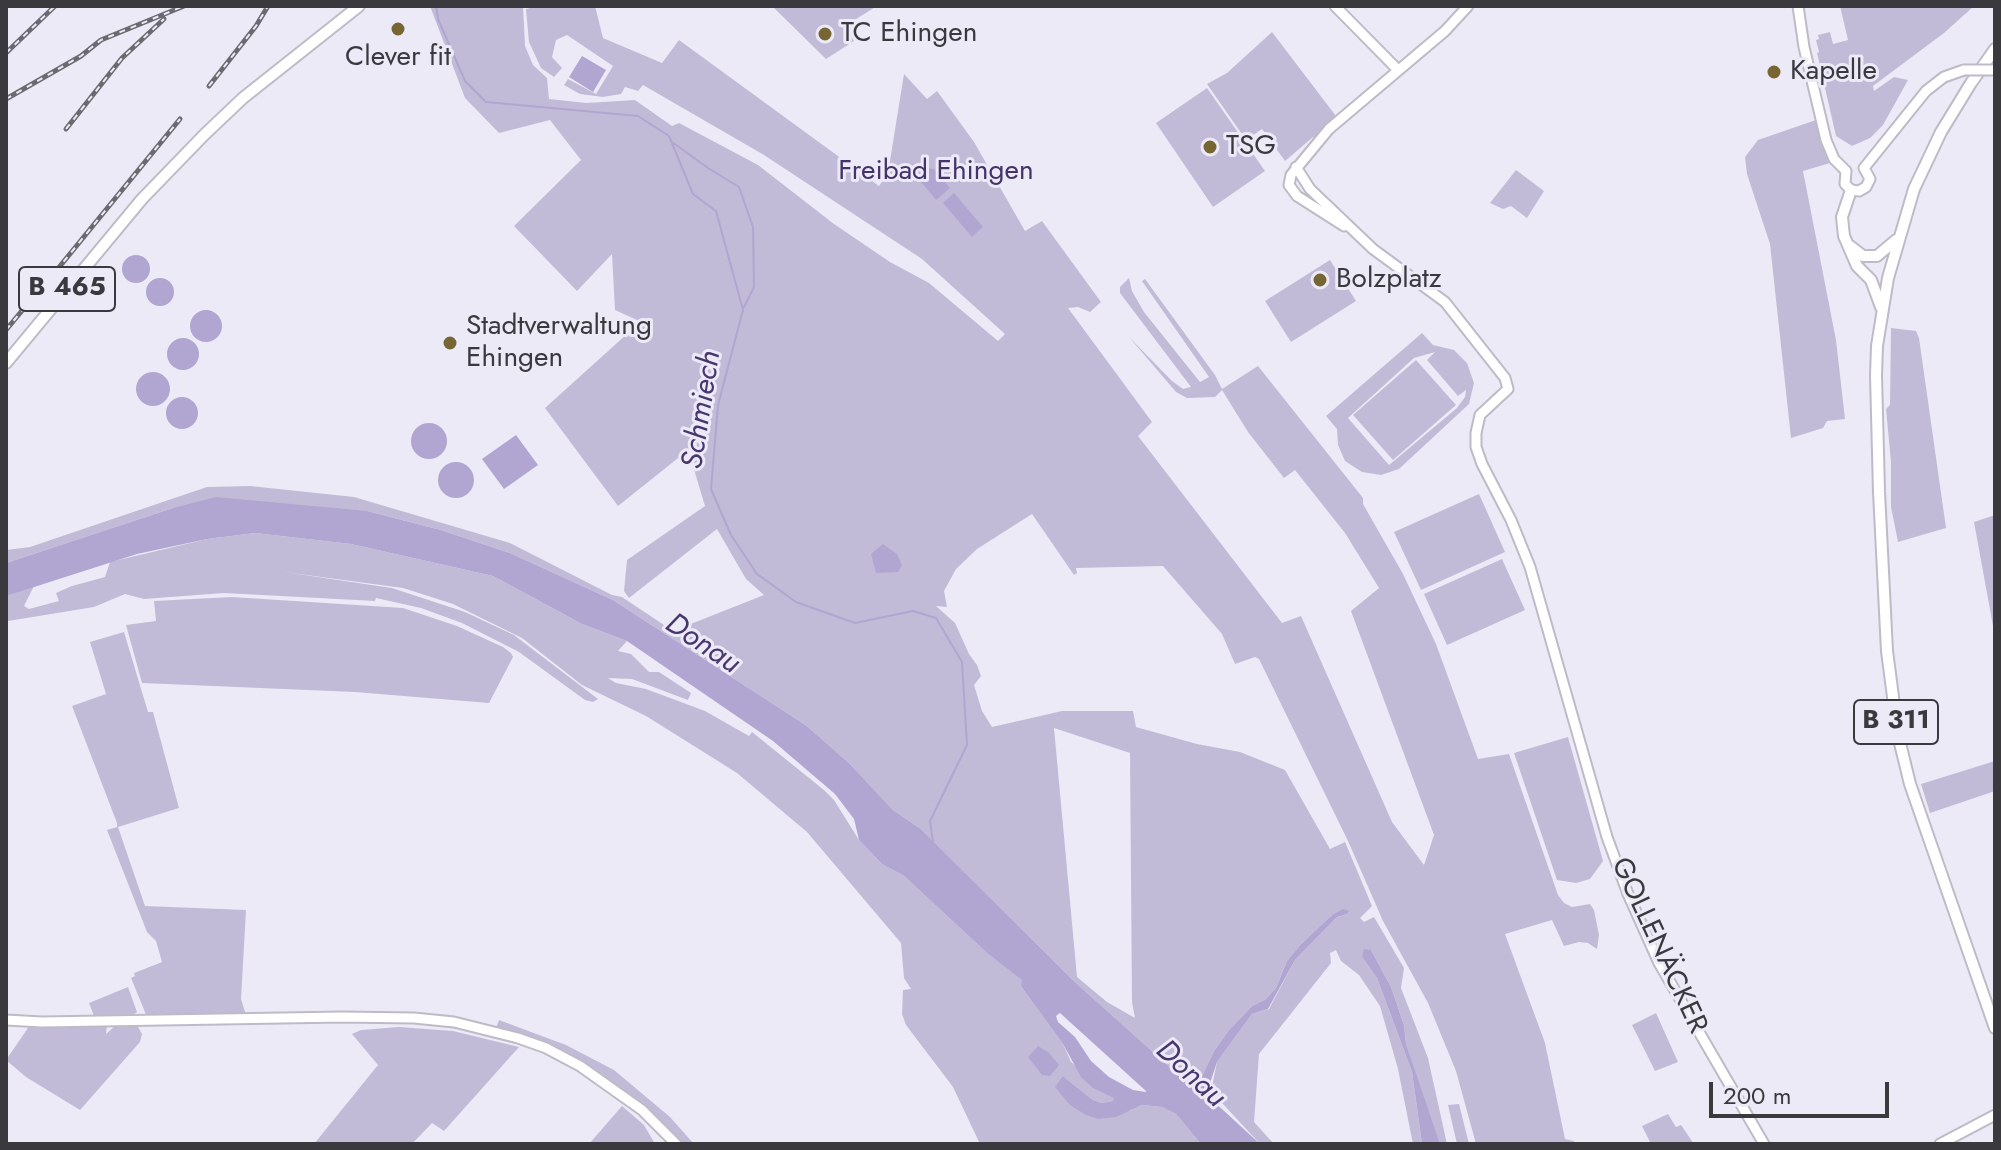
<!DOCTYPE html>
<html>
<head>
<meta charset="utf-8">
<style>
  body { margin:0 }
  #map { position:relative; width:2001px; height:1150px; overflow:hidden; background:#edeaf7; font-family:Jost,sans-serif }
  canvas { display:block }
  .frame { position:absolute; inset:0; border:8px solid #3a393e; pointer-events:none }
  .scale { position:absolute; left:1709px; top:1082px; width:180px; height:36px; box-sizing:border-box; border:4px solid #3a393e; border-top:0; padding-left:10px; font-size:24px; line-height:28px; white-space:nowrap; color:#3a393e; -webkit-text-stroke:6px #edeaf7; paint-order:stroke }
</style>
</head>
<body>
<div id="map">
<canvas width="2001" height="1150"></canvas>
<div class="frame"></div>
<div class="scale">200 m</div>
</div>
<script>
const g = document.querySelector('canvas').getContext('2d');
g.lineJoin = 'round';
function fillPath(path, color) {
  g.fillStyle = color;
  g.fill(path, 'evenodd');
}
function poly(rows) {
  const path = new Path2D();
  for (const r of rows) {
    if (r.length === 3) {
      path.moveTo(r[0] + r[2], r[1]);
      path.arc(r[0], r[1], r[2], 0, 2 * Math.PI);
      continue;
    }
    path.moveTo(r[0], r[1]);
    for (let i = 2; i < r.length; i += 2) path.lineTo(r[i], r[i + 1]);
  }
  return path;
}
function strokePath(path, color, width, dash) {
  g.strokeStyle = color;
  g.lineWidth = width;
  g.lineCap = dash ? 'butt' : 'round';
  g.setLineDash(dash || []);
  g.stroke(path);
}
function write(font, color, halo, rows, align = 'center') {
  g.font = font + ' Jost,sans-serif';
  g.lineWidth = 6;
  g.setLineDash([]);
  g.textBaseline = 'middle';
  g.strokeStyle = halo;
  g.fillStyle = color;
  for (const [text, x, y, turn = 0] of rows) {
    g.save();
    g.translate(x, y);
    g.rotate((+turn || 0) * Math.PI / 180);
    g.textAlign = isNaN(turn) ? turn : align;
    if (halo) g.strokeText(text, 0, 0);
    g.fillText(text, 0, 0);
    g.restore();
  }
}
const green = poly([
  [430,6,523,6,525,46,533,65,547,78,549,99,586,103,635,100,672,126,679,123,758,165,834,224,890,262,929,283,998,341,1005,334,922,259,764,155,643,85,638,91,625,87,621,94,603,97,580,94,564,85,568,79,596,94,613,66,567,35,556,40,552,57,562,68,554,77,541,68,529,42,526,9,539,6,595,6,603,38,662,63,679,40,879,186,888,173,904,74,927,99,937,91,974,142,1025,231,1042,221,1101,302,1090,312,1078,307,1068,308,1152,422,1138,436,1282,623,1301,616,1392,822,1424,865,1434,835,1351,611,1379,588,1345,533,1295,470,1284,478,1248,432,1222,390,1215,397,1187,398,1176,392,1129,337,1172,381,1183,389,1191,387,1120,293,1120,287,1129,278,1132,291,1144,312,1200,382,1209,377,1142,281,1145,279,1215,375,1222,389,1258,366,1363,498,1363,504,1403,574,1436,644,1478,759,1509,754,1558,895,1564,903,1572,907,1590,904,1594,910,1599,935,1597,949,1588,943,1579,942,1564,946,1552,920,1505,934,1545,1043,1565,1139,1574,1141,1574,1144,1476,1144,1456,1071,1428,1003,1383,921,1348,841,1259,659,1255,657,1235,664,1222,634,1163,566,1076,568,1077,573,1074,575,1032,514,977,549,956,569,944,591,947,607,936,606,955,623,969,654,977,665,981,676,974,685,982,711,992,727,1062,711,1133,711,1136,727,1197,744,1240,752,1285,770,1330,849,1345,842,1372,906,1360,918,1364,922,1374,917,1404,968,1401,988,1428,1058,1447,1144,1440,1144,1429,1117,1406,1044,1404,1025,1391,987,1371,950,1362,957,1377,978,1412,1072,1422,1144,1413,1144,1398,1069,1380,1006,1359,975,1341,961,1336,950,1330,953,1331,963,1259,1054,1254,1122,1274,1144,1260,1144,1211,1091,1217,1062,1252,1014,1269,1009,1295,960,1337,917,1347,914,1332,915,1301,944,1287,961,1276,988,1266,999,1252,1006,1229,1030,1214,1051,1202,1076,1191,1086,1076,983,921,829,893,810,850,764,807,726,613,600,510,553,441,530,367,511,173,508,6,563,6,550,30,547,207,487,250,486,354,497,510,543,612,595,622,597,673,631,764,595,746,579,717,529,629,598,624,591,627,560,705,506,693,466,697,443,618,506,545,408,638,324,637,320,615,310,612,254,577,291,514,226,581,160,550,120,499,133,465,98],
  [1054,728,1130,753,1132,1002,1135,1018,1107,1002,1077,977],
  [772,6,877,6,845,26,854,41,826,59],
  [1840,6,1974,6,1944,33,1873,86,1874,91,1894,77,1908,80,1883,125,1870,138,1852,146,1836,136,1817,53,1819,52,1816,40,1819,39,1818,35,1830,32,1833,44,1848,40],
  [1272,32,1339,120,1322,137,1313,137,1285,161,1262,129,1246,140,1207,84,1227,73],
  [1207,88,1265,171,1213,207,1156,123],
  [1816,120,1830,163,1803,171,1836,340,1845,419,1827,421,1823,428,1791,438,1770,244,1747,174,1745,157,1758,140],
  [1516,170,1544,191,1527,218,1511,206,1503,209,1490,203],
  [1330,260,1356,301,1291,342,1265,301],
  [1891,328,1916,331,1919,338,1946,528,1898,542,1891,507,1891,462,1886,409,1890,405],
  [1422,333,1433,345,1454,350,1467,363,1474,383,1469,404,1399,469,1381,475,1362,472,1345,461,1338,445,1337,429,1326,416],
  [1435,352,1427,360,1458,396,1466,390,1465,397,1457,408,1389,465,1348,418,1414,358],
  [1416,360,1456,405,1393,460,1353,415],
  [1479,494,1505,552,1421,590,1394,532],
  [1995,515,1995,637,1974,522],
  [255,533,351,544,493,576,582,624,627,641,618,651,631,654,649,672,659,672,691,693,688,700,632,679,608,678,616,683,646,689,705,711,749,736,752,732,824,790,834,800,859,840,882,864,904,876,988,954,1023,980,1021,986,1025,992,1063,1044,1071,1062,1114,1098,1114,1101,1102,1103,1093,1100,1063,1076,1070,1105,1129,1111,1142,1105,1162,1107,1176,1114,1201,1144,980,1144,953,1087,906,1025,902,1014,903,990,911,989,904,978,901,943,807,832,737,773,646,716,582,685,522,638,453,604,403,588,284,572,392,588,465,612,514,635,598,699,593,702,585,700,519,652,462,623,421,608,376,598,375,601,224,593,144,599,125,594,94,607,8,621,6,616,6,596,34,586,24,606,29,609,59,601,56,593,72,586,105,577,110,562,207,539],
  [1502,559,1525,610,1447,645,1424,594],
  [232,597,403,608,457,626,503,647,511,653,513,657,489,703,355,692,142,683,126,625,156,621,154,601],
  [124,632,148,712,153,712,179,808,118,827,145,906,246,910,241,999,246,1015,147,1017,131,978,135,976,134,973,162,962,156,941,147,932,107,830,117,827,117,823,72,706,106,694,90,642],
  [1568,737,1603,861,1590,879,1576,883,1557,880,1514,753],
  [1995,761,1995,791,1930,813,1921,784],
  [128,987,137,1012,133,1015,94,1016,89,1003],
  [1656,1013,1678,1062,1655,1071,1632,1025],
  [499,1020,566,1045,614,1070,670,1117,694,1144,680,1144,636,1101,601,1074,574,1059,496,1028],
  [107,1024,106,1034,115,1026,137,1025,142,1034,140,1042,80,1110,26,1077,6,1060,30,1025],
  [399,1027,453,1031,519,1047,444,1131,432,1123,412,1144,314,1144,378,1065,352,1034,361,1030],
  [1459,1104,1469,1144,1457,1144,1448,1105],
  [622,1106,644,1125,655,1144,589,1144],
  [1668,1114,1676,1127,1681,1125,1694,1144,1651,1144,1642,1126]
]);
const water = poly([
  [582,56,606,70,593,92,569,77],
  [928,168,934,169,950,188,936,200,918,178],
  [954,193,983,227,972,237,943,203],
  [136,269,14],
  [160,292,14],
  [206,326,16],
  [183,354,16],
  [153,389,17],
  [182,413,16],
  [429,441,18],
  [516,435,538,465,504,489,482,459],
  [456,480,18],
  [216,497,367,511,441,530,510,553,613,600,807,726,850,764,893,810,921,829,1076,983,1191,1086,1202,1076,1214,1051,1229,1030,1252,1006,1266,999,1276,988,1287,961,1301,944,1332,915,1343,909,1349,911,1347,914,1337,917,1295,960,1268,1009,1252,1014,1217,1062,1211,1080,1210,1098,1260,1144,1201,1144,1176,1114,1162,1107,1142,1105,1116,1117,1098,1119,1086,1115,1070,1105,1055,1087,1063,1076,1093,1100,1102,1103,1113,1101,1114,1098,1093,1088,1081,1077,1063,1044,1025,992,1021,986,1022,980,988,954,904,876,882,864,859,840,854,819,835,794,773,741,627,641,582,624,493,576,351,544,255,533,207,539,137,554,6,596,6,563,173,508],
  [1060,1013,1146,1091,1146,1092,1133,1090,1109,1077,1091,1061,1075,1037,1058,1022,1056,1016],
  [883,544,897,554,902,565,898,572,876,573,871,554],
  [1364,949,1371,950,1391,987,1404,1025,1406,1044,1440,1144,1422,1144,1412,1072,1377,978,1362,957],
  [1038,1046,1049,1053,1059,1065,1050,1076,1042,1075,1028,1057]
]);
const stream = poly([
  [436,6,438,19,465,81,486,102,638,116,669,136,693,194,716,211,743,310,718,405,711,489,731,535,757,574,796,602,855,623,913,611,936,618,962,662,967,745,930,821,933,842],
  [672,142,708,168,739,187,753,227,754,287,744,307]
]);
const secondary = poly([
  [1335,6,1398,70],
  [1798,6,1804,47,1826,140,1834,159,1846,171],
  [1296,167,1310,189,1373,249,1445,302,1505,378,1508,389,1480,415,1476,433,1476,447,1482,464,1511,520,1530,567,1607,837,1628,894,1659,963,1764,1144],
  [1864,168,1926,91,1944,77,1964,70],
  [1846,171,1845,184,1851,190,1859,191,1866,187,1870,179,1864,168],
  [1344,226,1297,196,1289,185,1291,175,1329,129,1445,31,1468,6],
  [6,1020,42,1022,342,1017,414,1018,454,1022,518,1038,546,1048,580,1066,642,1110,676,1144],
  [1940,1144,1995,1115]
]);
const primary = poly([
  [1995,49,1971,83,1941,132,1914,189,1888,278,1877,346,1876,375,1879,492,1887,651,1898,735,1910,784,1995,1028],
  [1851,190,1842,217,1844,236,1857,266,1871,280,1881,307],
  [1850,246,1863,256,1877,256,1896,240],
  [6,363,142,199,204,135,243,98,359,6]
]);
const rail = poly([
  [6,53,55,6],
  [209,86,256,26,268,6],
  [6,99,81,56,101,40,184,6],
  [66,129,122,58,164,19],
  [56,271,180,119],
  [6,330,30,301]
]);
const secondaryBridge = poly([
  [1964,70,1995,70]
]);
const markers = [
  [398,29,8,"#786534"],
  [825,34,8,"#786534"],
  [1774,72,8,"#786534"],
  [1210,147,8,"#786534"],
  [1320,280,8,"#786534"],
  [450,343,8,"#786534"]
];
const shields = [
  [67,289,96],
  [1896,722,84]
];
const shieldNames = [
  ["B 465",67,289],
  ["B 311",1896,722]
];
const poiNames = [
  ["TC Ehingen",841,34],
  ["Clever fit",398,58,"center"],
  ["Kapelle",1790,72],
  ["TSG",1226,147],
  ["Bolzplatz",1336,280],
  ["Stadtverwaltung",466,327],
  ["Ehingen",466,359]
];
const parkNames = [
  ["Freibad Ehingen",936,172]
];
const streetNames = [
  ["GOLLENÄCKER",1658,946,65]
];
const waterNames = [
  ["Schmiech",703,410,-81],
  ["Donau",702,645,34],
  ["Donau",1190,1075,43]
];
fillPath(green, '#c2bbd7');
fillPath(water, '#b1a6d1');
strokePath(stream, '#b1a6d1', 2);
strokePath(secondary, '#bebbc7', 13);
strokePath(primary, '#bebbc7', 14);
strokePath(secondary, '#fff', 9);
strokePath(primary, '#fff', 10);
strokePath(rail, '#6b6a71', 5);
strokePath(rail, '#edeaf7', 2, [6]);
strokePath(secondaryBridge, '#bebbc7', 13, []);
strokePath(secondaryBridge, '#fff', 9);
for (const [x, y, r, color] of markers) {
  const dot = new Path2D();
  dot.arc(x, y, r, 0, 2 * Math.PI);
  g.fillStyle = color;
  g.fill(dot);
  strokePath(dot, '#edeaf7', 3);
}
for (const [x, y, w] of shields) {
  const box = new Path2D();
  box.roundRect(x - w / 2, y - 22, w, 44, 6);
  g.fillStyle = '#edeaf7';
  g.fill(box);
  strokePath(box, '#3a393e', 2);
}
write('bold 26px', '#3a393e', null, shieldNames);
write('28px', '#3a393e', '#edeaf7', poiNames, 'left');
write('28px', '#443269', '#edeaf7', parkNames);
write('28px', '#3a393e', '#edeaf7', streetNames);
write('italic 30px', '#48376e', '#edeaf7', waterNames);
</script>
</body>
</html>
